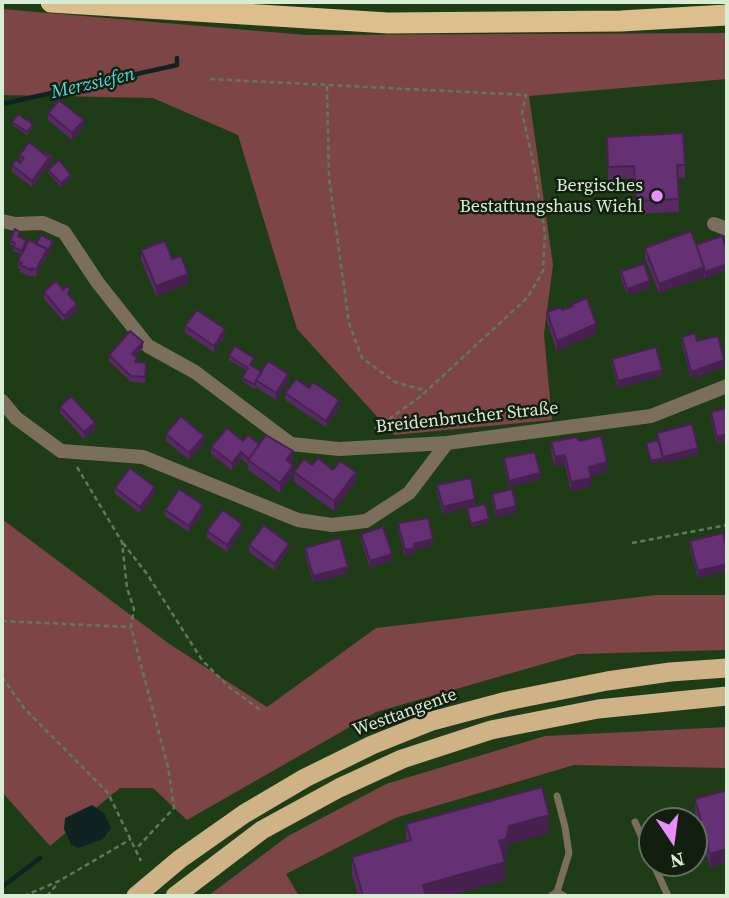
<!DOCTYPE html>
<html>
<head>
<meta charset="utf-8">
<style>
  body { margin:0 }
  #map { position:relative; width:729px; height:898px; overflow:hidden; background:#1e3c16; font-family:"Source Serif 4",serif }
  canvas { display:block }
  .frame { position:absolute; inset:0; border:4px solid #d9ecd4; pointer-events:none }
  .north { position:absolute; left:638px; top:807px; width:70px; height:70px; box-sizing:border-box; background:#121f0f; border:2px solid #62715e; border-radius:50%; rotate:167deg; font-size:19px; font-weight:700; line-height:28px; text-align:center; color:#d9ecd4 }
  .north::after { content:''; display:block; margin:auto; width:24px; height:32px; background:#e88eff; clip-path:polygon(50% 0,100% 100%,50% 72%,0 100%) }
</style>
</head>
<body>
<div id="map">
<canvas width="729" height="898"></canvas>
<div class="frame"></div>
<div class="north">N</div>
</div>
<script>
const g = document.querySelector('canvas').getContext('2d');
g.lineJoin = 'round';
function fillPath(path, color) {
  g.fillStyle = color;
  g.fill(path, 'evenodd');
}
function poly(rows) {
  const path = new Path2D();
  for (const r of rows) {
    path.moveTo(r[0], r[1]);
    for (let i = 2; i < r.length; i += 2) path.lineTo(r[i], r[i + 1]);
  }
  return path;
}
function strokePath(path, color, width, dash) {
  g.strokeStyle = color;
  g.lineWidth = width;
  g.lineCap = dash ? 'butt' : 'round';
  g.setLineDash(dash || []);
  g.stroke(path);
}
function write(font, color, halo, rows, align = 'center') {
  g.font = font + ' "Source Serif 4",serif';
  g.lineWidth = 5;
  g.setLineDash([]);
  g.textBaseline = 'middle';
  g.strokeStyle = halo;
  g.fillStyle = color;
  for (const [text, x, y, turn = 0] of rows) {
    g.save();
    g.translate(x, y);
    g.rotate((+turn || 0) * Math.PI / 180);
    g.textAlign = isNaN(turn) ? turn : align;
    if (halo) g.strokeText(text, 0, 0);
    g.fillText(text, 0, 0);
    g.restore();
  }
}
const green = poly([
  [2,9,306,35,727,33,727,79,529,96,553,265,544,334,552,420,394,435,297,329,238,135,153,98,2,95],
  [2,519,168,643,267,707,376,628,656,595,727,595,727,650,578,654,376,712,187,820,153,788,120,788,50,846,2,792],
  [727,727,727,768,574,765,395,818,286,874,299,896,208,896,288,836,386,784,545,736]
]);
const water = poly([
  [92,805,104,813,111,828,103,839,78,848,71,844,64,829,65,818]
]);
const stream = poly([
  [2,104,177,65,177,58],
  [2,887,40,858]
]);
const path = poly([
  [210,79,526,95,522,113,534,166,545,233,543,271,528,297,420,397,372,431],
  [327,86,329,178,349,323,362,358,395,382,427,391],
  [77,467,122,542,127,588,134,609,131,627,168,767,174,808,136,849],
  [123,543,147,574,202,660,230,688,262,711],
  [632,543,727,525],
  [2,621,131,627],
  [2,677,24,708,108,793,141,861],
  [24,896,59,881,131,839],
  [47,896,58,883]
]);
const service = poly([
  [557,796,565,827,569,853,557,892],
  [635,822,652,860],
  [653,863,668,896],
  [551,896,557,892,564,896]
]);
const minor = poly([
  [2,221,15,224,43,223,64,232,98,283,148,346,195,372,291,444,339,449,447,443,651,416,727,386],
  [714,224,727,229],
  [2,401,16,418,61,451,143,457,298,520,332,525,366,521,409,493,447,443]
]);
const trunk = poly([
  [136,896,180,859,244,814,305,778,372,745,432,721,507,701,607,681,670,672,727,668],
  [175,896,262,830,339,788,402,759,491,730,598,709,727,696]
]);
const motorway = poly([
  [51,2,388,23,621,21,727,15]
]);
const wall = poly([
  [48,113,84,127,72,140,48,120],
  [12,122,33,127,27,135,12,125],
  [607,137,685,165,685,178,678,178,679,212,636,214,634,178,608,180],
  [20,155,52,161,32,187,12,172,12,165,21,162,20,161],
  [48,170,71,178,61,187,48,173],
  [20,235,19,237,26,243,53,244,36,277,32,275,31,277,20,272,20,269,18,267,18,261,21,254,13,251,13,246,10,244,10,241],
  [722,236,705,279,704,277,659,293,645,258,645,248,696,245],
  [141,250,172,259,188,284,156,296,141,260],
  [621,271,650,288,627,295,621,278],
  [44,292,70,297,77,311,64,322,44,299],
  [572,304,596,334,557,351,547,321,547,312,562,310,572,307],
  [185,326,225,336,214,352,185,333],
  [682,337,724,367,691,379,682,344],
  [143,348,135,357,137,362,146,363,145,383,131,382,109,361,109,355],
  [229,356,254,361,251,365,262,372,288,381,276,400,256,387,255,389,242,381,242,378,246,370,229,360],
  [612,359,662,376,618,388,612,365],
  [309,388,339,407,326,427,285,400,285,393],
  [60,407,95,429,84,439,60,413],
  [727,408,727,441,717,444,711,419,711,412],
  [166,434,204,442,189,460,166,441],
  [243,441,259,444,293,461,291,464,293,475,280,493,248,470,248,464,241,459,232,470,211,454,211,447],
  [579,441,607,472,591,476,591,487,571,492,565,465,555,467,551,452,551,442],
  [504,458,540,479,509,487,504,465],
  [312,465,333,470,356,482,334,511,294,482,294,472],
  [437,485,475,505,443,514,437,492],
  [115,488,155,494,140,513,115,494],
  [492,494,516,513,496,517,492,501],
  [165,510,203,512,189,532,165,516],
  [398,523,433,545,415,550,415,554,405,557,398,530],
  [242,530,227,552,207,538,207,531],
  [361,534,392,561,370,568,361,540],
  [690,541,727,550,727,571,698,578,690,548],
  [249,545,289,550,274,570,249,552],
  [305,548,348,573,313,583,305,554],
  [727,790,727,862,710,867,695,812,695,799],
  [406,824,549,833,509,844,506,857,504,857,505,880,446,896,358,896,352,875,352,857,406,842]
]);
const shadedWall = poly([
  [84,120,84,127,72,140,72,133],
  [52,157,52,161,32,187,32,181,49,158],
  [71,175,71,178,61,187,61,183],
  [53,241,53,244,36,277,36,270,47,249],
  [727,264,727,270,705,279,705,272],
  [704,267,704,277,659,293,659,284],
  [188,274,188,284,156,296,156,286],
  [650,281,650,288,627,295,627,289],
  [77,304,77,311,64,322,64,316],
  [596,324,596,334,557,351,557,341],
  [225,329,225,336,214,352,214,346],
  [143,342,143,348,132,360,132,354],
  [724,360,724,367,691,379,691,372],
  [662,370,662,376,618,388,618,381],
  [288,374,288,381,276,400,276,393],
  [339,400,339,407,326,427,326,421],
  [95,422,95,429,84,439,84,432],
  [727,434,727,441,717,444,717,437],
  [204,436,204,442,189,460,189,453],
  [698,448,698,455,663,464,663,457],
  [293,451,293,461,286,470,286,460],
  [241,452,241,459,232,470,232,463],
  [565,455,565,465,555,467,555,457],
  [663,458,663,461,651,464,651,461],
  [607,462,607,472,589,476,589,467],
  [293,465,293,475,280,493,280,483],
  [356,472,356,482,334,511,334,501],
  [540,473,540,479,509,487,509,481],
  [591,478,591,487,571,492,571,482],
  [155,487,155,494,140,513,140,507],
  [475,499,475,505,443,514,443,507],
  [203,505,203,512,189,532,189,526],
  [516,506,516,513,496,517,496,511],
  [489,519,489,523,471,527,471,524],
  [242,524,242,530,227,552,227,545],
  [433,539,433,545,415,550,415,554,405,557,405,550,414,544],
  [289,544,289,550,274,570,274,564],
  [392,554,392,561,370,568,370,561],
  [727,564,727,571,698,578,698,571],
  [348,567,348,573,313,583,313,576],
  [549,815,549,833,509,844,506,857,499,859,499,841,509,826],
  [727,849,727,862,710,867,710,854],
  [505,862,505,880,446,896,423,896,423,885]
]);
const building = poly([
  [59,100,84,120,72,133,48,113,59,100],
  [18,114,33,124,27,132,12,122,18,114],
  [683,133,685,165,677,165,679,199,636,201,634,166,608,167,607,137,683,133],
  [29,142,49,158,32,181,12,165,16,160,20,163,24,158,20,155,29,142],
  [46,152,52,157,49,161,49,158,45,154,46,152],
  [59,160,71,175,61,183,48,170,59,160],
  [15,229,20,232,18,236,26,240,22,251,13,247,15,243,10,241,15,229],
  [691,231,704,267,659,284,645,248,691,231],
  [41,235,53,241,47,253,47,249,36,244,41,235],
  [722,236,727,251,727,264,705,272,704,267,696,245,722,236],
  [29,240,47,249,36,270,32,268,31,270,20,265,22,263,18,261,29,240],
  [165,241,172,259,181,256,188,274,156,286,141,250,165,241],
  [644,264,650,281,627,289,621,271,644,264],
  [56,281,63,290,67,286,70,289,68,294,77,304,64,316,44,292,56,281],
  [587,298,596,324,557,341,547,312,561,307,562,310,573,306,572,304,587,298],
  [197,310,225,329,214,346,185,326,197,310],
  [130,331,143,342,132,354,137,358,135,362,146,363,145,377,131,376,109,355,130,331],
  [695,333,697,341,718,336,724,360,691,372,682,337,695,333],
  [235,346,254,358,250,365,262,372,256,380,255,385,242,378,248,368,229,356,235,346],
  [656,347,662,370,618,381,612,359,656,347],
  [268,361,288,374,276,393,256,380,268,361],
  [296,379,309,388,313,382,339,400,326,421,285,393,296,379],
  [71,396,95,422,84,432,60,407,71,396],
  [727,408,727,434,717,437,711,412,727,408],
  [181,416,204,436,189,453,166,434,181,416],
  [692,424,698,448,663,457,657,433,692,424],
  [227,428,243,441,248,435,259,444,249,459,241,452,232,463,211,447,227,428],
  [266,435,293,451,286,460,293,465,280,483,248,460,266,435],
  [601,436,607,462,589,467,591,478,571,482,565,455,555,457,551,442,576,437,579,441,601,436],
  [658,440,663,458,651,461,646,443,658,440],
  [535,452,540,473,509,481,504,458,535,452],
  [318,458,333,470,340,461,356,472,334,501,294,472,304,459,312,465,318,458],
  [130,468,155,487,140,507,115,488,130,468],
  [471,478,475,499,443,507,437,485,471,478],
  [179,489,203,505,189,526,165,510,179,489],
  [512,489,516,506,496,511,492,494,512,489],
  [485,504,489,519,471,524,467,508,485,504],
  [223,510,242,524,227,545,207,531,223,510],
  [428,518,433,539,414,544,415,548,405,550,398,523,428,518],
  [264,525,289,544,274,564,249,545,264,525],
  [383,527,392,554,370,561,361,534,383,527],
  [723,533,727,550,727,564,698,571,690,541,723,533],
  [340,538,348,567,313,576,305,548,340,538],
  [542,787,549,815,509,826,506,839,499,841,505,862,423,885,426,896,363,896,352,857,411,840,406,824,542,787],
  [727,790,727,849,710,854,695,799,727,790]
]);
const markers = [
  [657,196,7,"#e88eff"]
];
const poiNames = [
  ["Bergisches",643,186],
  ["Bestattungshaus Wiehl",643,207]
];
const streetNames = [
  ["Breidenbrucher Straße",467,418,-6],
  ["Westtangente",405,713,-20]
];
const waterNames = [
  ["Merzsiefen",93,84,-13]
];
fillPath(green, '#7e4547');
fillPath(water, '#102323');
strokePath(stream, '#102323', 4.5);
strokePath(path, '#607a59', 2.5, [5, 3.5]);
strokePath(service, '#7b6e5b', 7);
strokePath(minor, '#7b6e5b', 14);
strokePath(trunk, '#cfb386', 19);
strokePath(motorway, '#ddbe8d', 21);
fillPath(wall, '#582a64');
fillPath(shadedWall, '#472251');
fillPath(building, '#663174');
strokePath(building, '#472251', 2);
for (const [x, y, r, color] of markers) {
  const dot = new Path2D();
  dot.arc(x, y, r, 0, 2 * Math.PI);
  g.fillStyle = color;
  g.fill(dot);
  strokePath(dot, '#121f0f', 2.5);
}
write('18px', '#d9ecd4', '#121f0f', poiNames, 'right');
write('18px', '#d9ecd4', '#121f0f', streetNames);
write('italic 19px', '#4bdde3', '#121f0f', waterNames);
</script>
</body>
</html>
